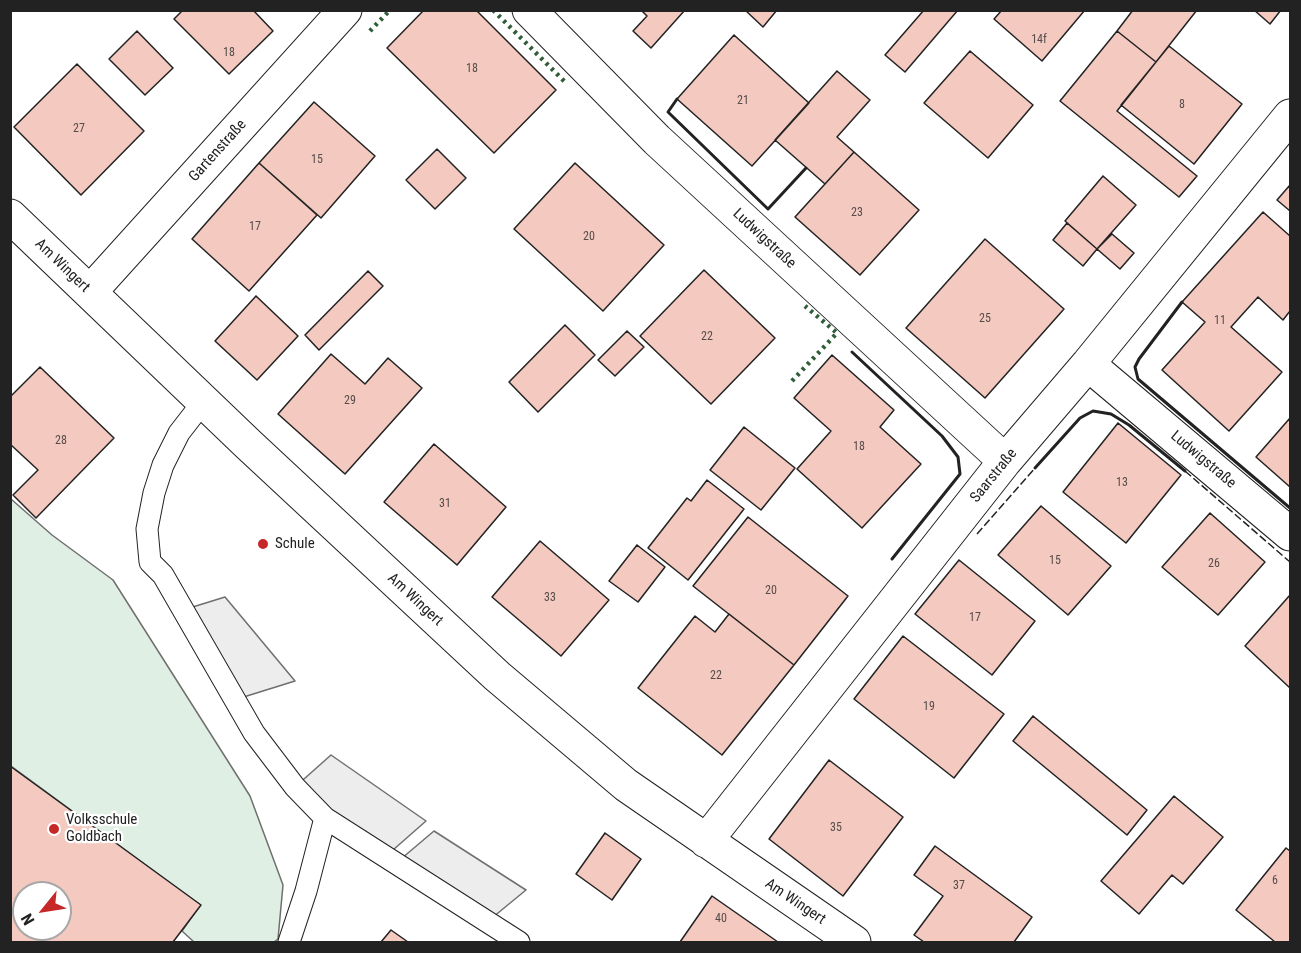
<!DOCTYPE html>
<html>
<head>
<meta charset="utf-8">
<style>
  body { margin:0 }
  #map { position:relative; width:1301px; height:953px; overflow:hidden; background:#fff; font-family:"Roboto Condensed",sans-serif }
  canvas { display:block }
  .frame { position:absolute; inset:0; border:12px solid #222; pointer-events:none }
  .north { position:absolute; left:12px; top:881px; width:60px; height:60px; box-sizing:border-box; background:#fff; border:2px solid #a7a7a7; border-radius:50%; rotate:240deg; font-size:16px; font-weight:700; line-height:24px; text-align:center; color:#222 }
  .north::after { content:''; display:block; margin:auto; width:21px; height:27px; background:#c62828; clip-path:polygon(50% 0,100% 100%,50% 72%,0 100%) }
</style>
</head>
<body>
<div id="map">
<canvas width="1301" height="953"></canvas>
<div class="frame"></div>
<div class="north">N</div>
</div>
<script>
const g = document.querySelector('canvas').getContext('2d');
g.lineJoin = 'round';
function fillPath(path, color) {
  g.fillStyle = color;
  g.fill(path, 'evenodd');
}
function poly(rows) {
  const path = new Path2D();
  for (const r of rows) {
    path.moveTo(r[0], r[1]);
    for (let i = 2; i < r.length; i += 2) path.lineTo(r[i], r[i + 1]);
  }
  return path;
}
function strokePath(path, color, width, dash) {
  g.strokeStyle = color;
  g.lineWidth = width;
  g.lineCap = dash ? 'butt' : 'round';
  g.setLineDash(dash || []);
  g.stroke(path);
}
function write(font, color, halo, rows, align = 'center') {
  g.font = font + ' "Roboto Condensed",sans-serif';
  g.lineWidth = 4.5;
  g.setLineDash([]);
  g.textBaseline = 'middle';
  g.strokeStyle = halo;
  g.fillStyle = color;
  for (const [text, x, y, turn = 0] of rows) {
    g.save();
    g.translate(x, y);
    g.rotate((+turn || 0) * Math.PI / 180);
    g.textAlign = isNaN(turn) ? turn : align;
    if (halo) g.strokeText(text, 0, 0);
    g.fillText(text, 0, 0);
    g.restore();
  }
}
const green = poly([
  [11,499,52,535,113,580,250,796,283,885,278,939,274,942,194,942,182,931,200,905,11,766,11,499]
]);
const parking = poly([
  [225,597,295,681,234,700,183,610,225,597],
  [331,755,426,821,385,857,295,787,331,755],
  [434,831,526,890,487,922,395,864,434,831]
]);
const building = poly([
  [183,10,253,10,273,31,229,74,174,19,183,10],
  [424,10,476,10,556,90,494,153,387,48,424,10],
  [641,10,685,10,651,48,633,31,647,16,641,10],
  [745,10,777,10,763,27,745,10],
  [924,10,958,10,905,72,885,55,924,10],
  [1002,10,1085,10,1042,61,994,19,1002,10],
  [1133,10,1197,10,1156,62,1117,31,1133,10],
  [1254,10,1281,10,1270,24,1254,10],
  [137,31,173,68,145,95,109,59,137,31],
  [1117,31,1156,62,1117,111,1197,176,1179,197,1060,101,1117,31],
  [734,35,809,103,752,166,677,99,734,35],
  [1169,46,1242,104,1194,164,1121,105,1169,46],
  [970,51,1033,105,988,158,924,103,970,51],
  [77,64,144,131,81,195,14,127,77,64],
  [837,71,870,100,837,137,854,152,825,184,775,140,837,71],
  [314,102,375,156,321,218,259,163,314,102],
  [437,149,466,178,435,209,406,180,437,149],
  [854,152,919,210,860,275,795,217,854,152],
  [259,163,317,215,249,291,192,239,259,163],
  [575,163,664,245,603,311,514,229,575,163],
  [1103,176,1136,205,1097,249,1065,221,1103,176],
  [1290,185,1290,211,1277,200,1290,185],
  [1263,212,1290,236,1290,311,1283,320,1258,297,1231,327,1282,372,1229,431,1162,370,1205,322,1182,302,1263,212],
  [1067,223,1097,249,1083,266,1053,240,1067,223],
  [1112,234,1134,253,1120,269,1097,249,1112,234],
  [985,239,1064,309,985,398,906,328,985,239],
  [704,270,775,338,711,404,640,336,704,270],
  [368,271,383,286,319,350,305,335,368,271],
  [256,296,298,336,257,380,215,341,256,296],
  [565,325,595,355,538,412,509,382,565,325],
  [627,331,644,347,615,376,598,360,627,331],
  [331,354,365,384,388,358,422,388,345,474,278,414,331,354],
  [832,355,894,410,880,427,921,464,862,528,797,469,831,431,794,398,832,355],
  [40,367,114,438,36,518,13,495,38,470,10,444,10,397,40,367],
  [1290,418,1290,487,1256,457,1290,418],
  [1118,423,1181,475,1126,543,1063,492,1118,423],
  [744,427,795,468,761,510,710,470,744,427],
  [434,444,506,507,457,565,384,502,434,444],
  [707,480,744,509,688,580,648,548,687,498,691,501,707,480],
  [1041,506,1111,566,1068,615,998,555,1041,506],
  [1210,513,1265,562,1218,615,1162,567,1210,513],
  [748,517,848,596,794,665,693,586,748,517],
  [540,541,609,600,561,656,492,597,540,541],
  [637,545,665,567,638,602,609,581,637,545],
  [959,560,1035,621,992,675,915,614,959,560],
  [1290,595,1290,688,1245,646,1290,595],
  [729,614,794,665,722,755,638,688,695,616,715,632,729,614],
  [903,636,1004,714,954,778,854,699,903,636],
  [1033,716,1147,810,1127,835,1013,741,1033,716],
  [829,760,903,817,843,896,769,839,829,760],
  [10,766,201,905,173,942,10,942,10,766],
  [24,893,60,893,60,929,24,929,24,893],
  [1174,796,1223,837,1183,884,1172,875,1139,914,1101,881,1174,796],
  [605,833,641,859,612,900,576,874,605,833],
  [935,846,1032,917,1014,942,924,942,914,935,943,896,914,875,935,846],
  [1286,848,1290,851,1290,942,1275,942,1236,910,1286,848],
  [712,896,778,942,680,942,712,896],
  [391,930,408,942,381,942,391,930]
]);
const service = poly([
  [203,402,179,433,163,465,154,493,147,529,150,562,163,575,254,733,295,787,325,818,519,942],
  [289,942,306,891,325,818]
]);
const minor = poly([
  [529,10,657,140,1005,461],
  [10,216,248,444,497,676,626,785,854,942],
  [90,292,345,10],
  [1088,364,1290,534],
  [706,841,1005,461,1088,364,1290,116]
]);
const hedge = poly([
  [493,10,565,82],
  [370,31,390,10],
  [792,381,837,333,805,306]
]);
const fence = poly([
  [1185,471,1290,562],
  [977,534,1035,468]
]);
const wall = poly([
  [677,99,668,112,768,209,806,168],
  [1182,302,1139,359,1135,367,1138,379,1290,508],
  [852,352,942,436,958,457,960,474,892,559],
  [1035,468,1080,418,1093,411,1111,414,1129,425,1185,471]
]);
const markers = [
  [263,544,6,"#c62828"],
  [54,829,6,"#c62828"]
];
const numberNames = [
  ["14f",1039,40],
  ["18",229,53],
  ["18",472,69],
  ["21",743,101],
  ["8",1182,105],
  ["27",79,129],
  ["15",317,160],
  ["23",857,213],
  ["17",255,227],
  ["20",589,237],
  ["25",985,319],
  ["11",1220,321],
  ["22",707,337],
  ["29",350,401],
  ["28",61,441],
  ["18",859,447],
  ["13",1122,483],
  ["31",445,504],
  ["15",1055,561],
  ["26",1214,564],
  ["20",771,591],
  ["33",550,598],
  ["17",975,618],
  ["22",716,676],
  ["19",929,707],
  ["35",836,828],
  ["6",1275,881],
  ["37",959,886],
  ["40",721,919]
];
const streetNames = [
  ["Gartenstraße",218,151,-48],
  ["Ludwigstraße",764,239,43],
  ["Am Wingert",62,266,44],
  ["Ludwigstraße",1203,460,40],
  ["Saarstraße",994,476,-51],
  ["Am Wingert",415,600,43],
  ["Am Wingert",795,902,34]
];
const poiNames = [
  ["Schule",275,544],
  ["Volksschule",66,820],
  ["Goldbach",66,837]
];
fillPath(green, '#e0efe3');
strokePath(green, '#6f6f6f', 1.5);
fillPath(parking, '#ededed');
strokePath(parking, '#6f6f6f', 1.5);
fillPath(building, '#f3c9c0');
strokePath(building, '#222', 1.5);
strokePath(service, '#222', 23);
strokePath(minor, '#222', 35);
strokePath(service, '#fff', 21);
strokePath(minor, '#fff', 33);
strokePath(hedge, '#2f5e38', 4.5, [3, 4.5]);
strokePath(fence, '#222', 1.5, [8, 3]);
strokePath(wall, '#222', 3);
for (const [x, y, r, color] of markers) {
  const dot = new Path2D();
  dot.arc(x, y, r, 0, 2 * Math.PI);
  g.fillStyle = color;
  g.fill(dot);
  strokePath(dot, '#fff', 2);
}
write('12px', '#564c4a', null, numberNames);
write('15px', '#222', '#fff', streetNames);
write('15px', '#222', '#fff', poiNames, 'left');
</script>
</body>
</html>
